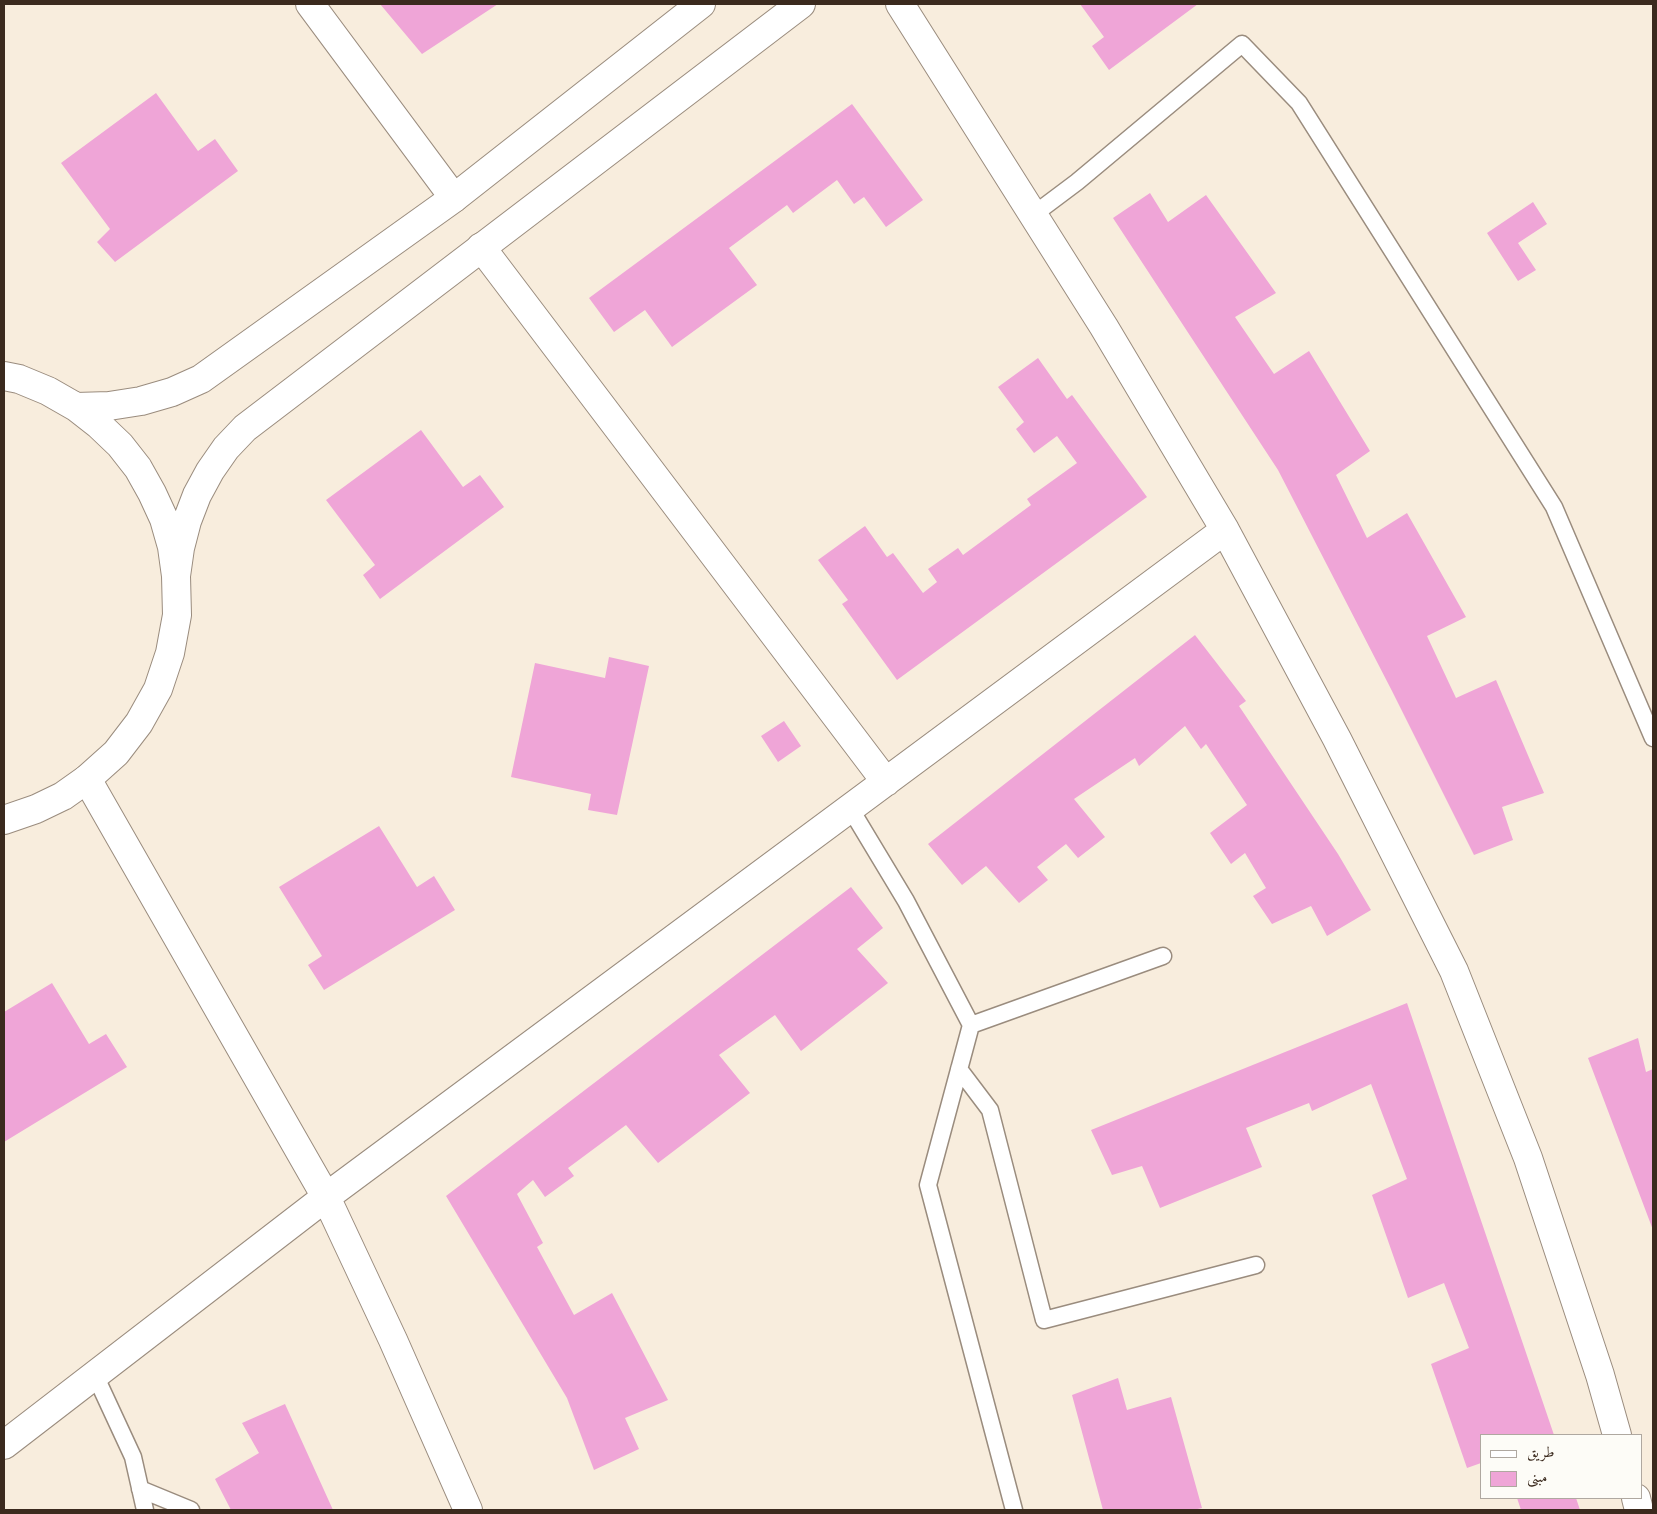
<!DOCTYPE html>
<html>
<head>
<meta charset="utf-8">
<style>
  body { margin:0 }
  #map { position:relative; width:1657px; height:1514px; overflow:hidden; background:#f8eddd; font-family:"Gentium Book Plus",Amiri,serif }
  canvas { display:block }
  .frame { position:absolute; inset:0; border:5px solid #3b2a1e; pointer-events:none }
  .legend { position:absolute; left:1480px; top:1434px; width:162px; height:65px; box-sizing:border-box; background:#fdfcf7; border:1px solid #afa8a0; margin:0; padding:6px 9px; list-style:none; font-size:15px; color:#3b2a1e }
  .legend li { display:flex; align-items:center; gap:10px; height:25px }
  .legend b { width:25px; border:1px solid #afa8a0 }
</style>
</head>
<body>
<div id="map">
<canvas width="1657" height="1514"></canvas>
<div class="frame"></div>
<ul class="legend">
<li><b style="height:6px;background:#fff"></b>طريق</li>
<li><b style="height:14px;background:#efa5d7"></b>مبنى</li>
</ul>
</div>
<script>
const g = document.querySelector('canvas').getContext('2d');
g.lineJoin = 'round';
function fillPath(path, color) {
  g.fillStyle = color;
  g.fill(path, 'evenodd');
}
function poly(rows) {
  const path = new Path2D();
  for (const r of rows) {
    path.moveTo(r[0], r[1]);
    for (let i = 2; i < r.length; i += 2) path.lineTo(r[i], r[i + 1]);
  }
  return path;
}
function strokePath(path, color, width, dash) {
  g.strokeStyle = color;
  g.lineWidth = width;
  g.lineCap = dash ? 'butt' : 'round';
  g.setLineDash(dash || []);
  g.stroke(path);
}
const building = poly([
  [380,4,498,4,422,54],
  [1080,4,1198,4,1109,70,1092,46,1104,37],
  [156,93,198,151,215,139,238,171,115,262,97,242,110,229,61,163],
  [852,104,923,200,886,227,864,197,854,204,837,180,793,213,787,205,729,248,757,285,672,347,645,310,614,332,589,298],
  [1150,193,1168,222,1206,195,1276,293,1235,317,1274,374,1309,351,1370,451,1336,475,1367,538,1407,513,1466,617,1427,636,1456,698,1496,680,1544,793,1502,807,1513,840,1474,855,1392,691,1278,470,1113,218],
  [1533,202,1547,224,1518,243,1536,270,1518,281,1487,233],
  [1038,358,1067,399,1072,395,1147,497,897,680,842,604,848,600,818,560,865,526,887,557,893,553,923,593,937,582,928,569,958,548,963,555,1031,505,1027,499,1077,463,1057,436,1034,453,1016,429,1024,422,998,387],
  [421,430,463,487,480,475,504,507,380,599,363,575,375,565,326,500],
  [1195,635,1246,701,1239,706,1338,854,1371,910,1327,936,1311,906,1272,924,1253,896,1266,888,1245,853,1231,864,1210,833,1247,805,1206,744,1201,749,1185,726,1139,766,1135,758,1074,799,1105,837,1078,858,1066,844,1037,867,1048,880,1019,903,986,866,962,885,928,844],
  [609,657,649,666,617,815,588,810,591,794,511,777,535,663,605,678],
  [784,721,801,746,778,762,761,736],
  [379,826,417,887,434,876,455,910,324,990,308,965,322,956,279,887],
  [851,887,883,928,857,949,888,983,801,1051,775,1015,719,1055,750,1093,658,1163,626,1125,568,1168,574,1176,545,1197,533,1180,517,1194,543,1243,537,1247,574,1315,612,1293,668,1400,625,1418,639,1449,594,1470,567,1398,446,1196],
  [52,983,89,1044,106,1034,127,1067,4,1142,4,1012],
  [1407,1003,1554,1435,1481,1435,1481,1463,1467,1468,1431,1364,1469,1348,1444,1283,1408,1298,1372,1195,1407,1179,1371,1084,1312,1111,1309,1103,1246,1128,1262,1167,1160,1208,1142,1166,1112,1175,1091,1130],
  [1638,1038,1646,1072,1653,1069,1653,1230,1588,1058],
  [1118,1378,1127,1410,1171,1397,1202,1508,1193,1510,1103,1510,1072,1395],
  [285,1404,333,1510,231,1510,215,1479,259,1453,242,1423],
  [1517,1498,1576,1498,1580,1510,1521,1510]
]);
const service = poly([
  [1033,215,1077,182,1242,44,1299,103,1554,507,1653,738],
  [850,808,906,901,971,1025,928,1185,1014,1510],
  [971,1025,1163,956],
  [959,1069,990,1110,1044,1320,1256,1265],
  [95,1375,133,1457,145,1510],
  [140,1489,191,1510]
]);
const minor = poly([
  [310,4,454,198],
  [900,4,1104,327,1225,530,1337,739,1454,971,1528,1158,1600,1375,1617,1435],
  [481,247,886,782],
  [87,779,326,1197,393,1340,468,1510],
  [4,1445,326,1197,1225,530],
  [1636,1498,1639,1510]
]);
const primary = poly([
  [4,376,19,379,48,391,76,407,99,425,120,445,138,468,152,493,164,519,172,547,176,576,177,615,170,653,158,689,139,723,116,753,87,779,63,796,36,809,4,820],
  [76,407,109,406,141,401,172,392,201,379,454,198,701,4],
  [176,576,180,548,187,521,197,495,210,471,226,448,245,428,801,4]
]);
fillPath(building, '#efa5d7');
strokePath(service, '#9a8c7e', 19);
strokePath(minor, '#9a8c7e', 30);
strokePath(primary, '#9a8c7e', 30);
strokePath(service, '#fff', 16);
strokePath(minor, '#fff', 28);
strokePath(primary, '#fff', 28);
</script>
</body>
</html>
